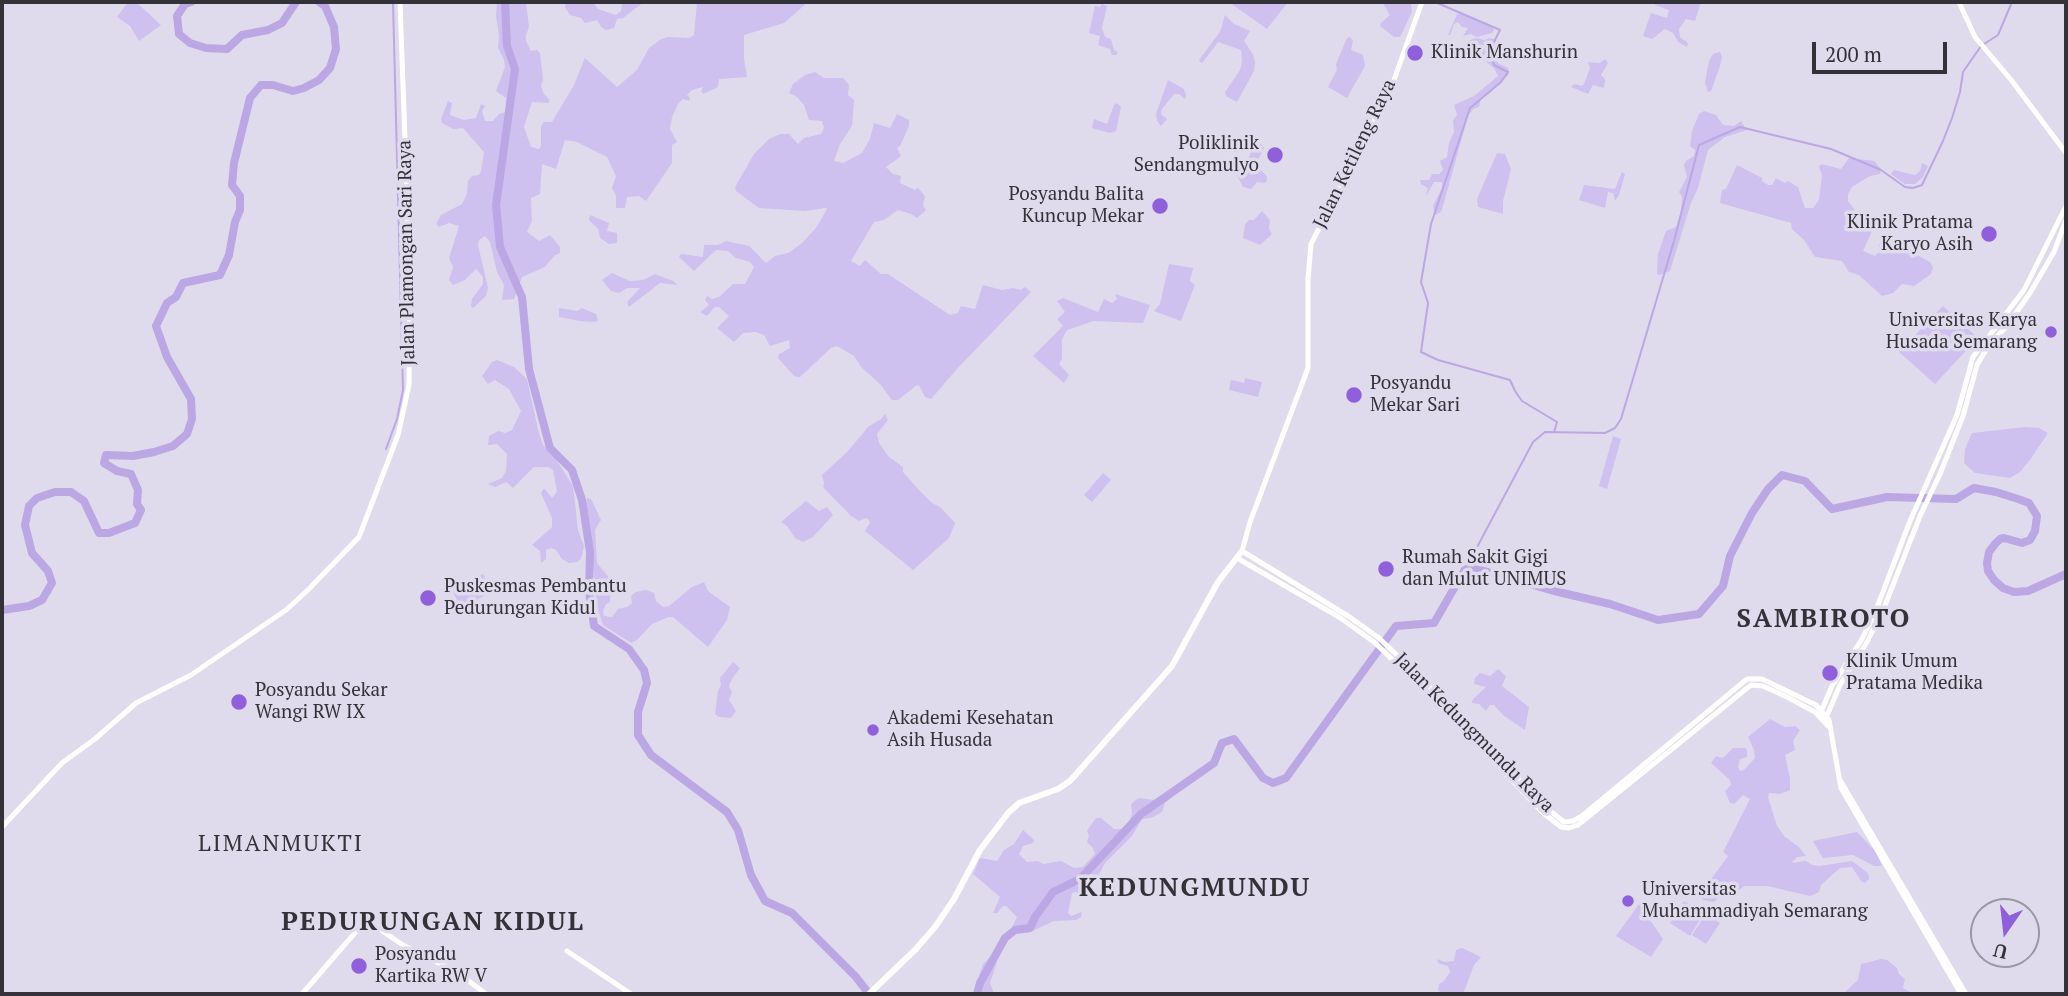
<!DOCTYPE html>
<html>
<head>
<meta charset="utf-8">
<style>
  body { margin:0 }
  #map { position:relative; width:2068px; height:996px; overflow:hidden; background:#e0dbec; font-family:"PT Serif",serif }
  canvas { display:block }
  .frame { position:absolute; inset:0; border:4px solid #343239; pointer-events:none }
  .north { position:absolute; left:1970px; top:898px; width:70px; height:70px; box-sizing:border-box; background:#e0dbec; border:2px solid #9b97a4; border-radius:50%; rotate:194deg; font-size:19px; font-weight:700; line-height:28px; text-align:center; color:#343239 }
  .north::after { content:''; display:block; margin:auto; width:24px; height:32px; background:#8f60d9; clip-path:polygon(50% 0,100% 100%,50% 72%,0 100%) }
  .scale { position:absolute; left:1812px; top:42px; width:135px; height:32px; box-sizing:border-box; border:4px solid #343239; border-top:0; padding-left:9px; font-size:21px; line-height:24px; white-space:nowrap; color:#343239; -webkit-text-stroke:5px #e0dbec; paint-order:stroke }
</style>
</head>
<body>
<div id="map">
<canvas width="2068" height="996"></canvas>
<div class="frame"></div>
<div class="north">U</div>
<div class="scale">200 m</div>
</div>
<script>
const g = document.querySelector('canvas').getContext('2d');
g.lineJoin = 'round';
function fillPath(path, color) {
  g.fillStyle = color;
  g.fill(path, 'evenodd');
}
function poly(rows) {
  const path = new Path2D();
  for (const r of rows) {
    path.moveTo(r[0], r[1]);
    for (let i = 2; i < r.length; i += 2) path.lineTo(r[i], r[i + 1]);
  }
  return path;
}
function strokePath(path, color, width, dash) {
  g.strokeStyle = color;
  g.lineWidth = width;
  g.lineCap = dash ? 'butt' : 'round';
  g.setLineDash(dash || []);
  g.stroke(path);
}
function write(font, color, halo, rows, align = 'center') {
  g.font = font + ' "PT Serif",serif';
  g.lineWidth = 7;
  g.setLineDash([]);
  g.textBaseline = 'middle';
  g.strokeStyle = halo;
  g.fillStyle = color;
  for (const [text, x, y, turn = 0] of rows) {
    g.save();
    g.translate(x, y);
    g.rotate((+turn || 0) * Math.PI / 180);
    g.textAlign = isNaN(turn) ? turn : align;
    if (halo) g.strokeText(text, 0, 0);
    g.fillText(text, 0, 0);
    g.restore();
  }
}
const green = poly([
  [128,2,136,2,161,25,139,41,130,26,117,17],
  [497,2,526,2,529,27,526,35,526,41,531,51,537,50,540,53,543,79,541,86,544,94,550,100,548,103,532,102,524,127,531,147,539,149,541,146,541,126,544,122,552,122,574,85,585,58,617,87,637,70,649,48,661,39,668,37,689,38,694,35,697,2,808,2,784,23,744,35,744,59,747,77,719,79,718,87,703,94,701,91,703,87,692,90,687,95,690,98,689,101,683,99,678,104,672,117,670,129,677,142,672,145,672,163,646,201,639,196,627,197,625,208,616,208,616,196,612,188,616,176,607,157,577,142,565,140,556,169,542,164,540,194,531,198,532,221,527,232,539,241,550,235,560,247,560,253,554,256,545,267,522,277,514,299,502,300,504,285,497,272,490,242,485,236,479,240,478,245,488,288,486,296,473,308,471,306,472,299,483,284,483,277,476,269,465,280,453,285,449,280,453,267,449,258,459,226,449,223,439,227,436,224,441,215,462,204,467,194,468,181,472,176,479,175,481,171,484,152,463,128,453,129,442,123,441,119,448,101,452,103,450,115,464,120,476,118,481,104,485,106,482,111,485,121,493,121,499,114,505,112,506,98,496,91,505,67,504,59,498,48,499,36,496,16],
  [566,2,593,2,598,9,616,15,621,11,622,2,644,2,623,18,617,19,614,28,606,30,601,27,597,20,585,23,581,18,570,15,565,7],
  [1229,2,1288,2,1267,29],
  [1382,2,1407,2,1411,4,1412,12,1400,37,1394,37,1380,26,1381,23,1390,15],
  [1656,2,1701,2,1695,21,1686,19,1679,29,1680,37,1688,43,1687,47,1678,42,1673,33,1665,29,1652,39,1643,36,1651,13,1667,18,1669,10,1655,5],
  [1102,4,1107,6,1102,28,1105,37,1111,39,1114,50,1118,52,1116,55,1112,55,1110,49,1098,45,1100,36,1089,33,1095,6,1100,7],
  [1457,14,1467,15,1490,25,1494,30,1492,33,1477,37,1471,34,1463,36,1468,28,1462,27,1458,22,1454,24,1450,35,1448,35],
  [1225,15,1234,24,1250,31,1244,41,1253,54,1255,62,1254,71,1237,102,1226,96,1225,92,1240,70,1242,62,1241,50,1218,42,1203,62,1201,63,1199,60,1220,32],
  [1350,37,1353,41,1351,50,1363,55,1365,66,1347,98,1328,87,1337,70,1336,64,1347,38],
  [1476,38,1485,40,1490,38,1494,39,1494,50,1498,63,1508,68,1509,74,1489,94,1481,98,1479,107,1473,109,1468,116,1443,206,1441,212,1435,215,1433,206,1442,188,1442,182,1434,182,1426,196,1428,188,1421,184,1420,180,1429,180,1432,174,1439,174,1443,170,1440,161,1447,157,1449,143,1454,132,1453,120,1457,115,1454,105,1474,96,1498,76,1494,68,1485,61,1482,52,1465,47,1465,42],
  [1720,52,1722,57,1720,66,1711,91,1708,92,1705,83,1709,61,1713,54],
  [1605,59,1608,63,1601,75,1605,79,1604,88,1593,85,1588,94,1571,87,1574,84,1582,86,1584,84,1590,68,1588,62,1600,63],
  [815,72,824,78,843,78,849,85,848,95,854,100,852,126,840,144,834,161,843,163,862,153,870,139,874,123,890,128,897,114,909,120,909,126,900,146,897,148,901,156,886,167,893,174,901,176,900,183,915,190,918,188,925,196,923,205,926,210,917,218,911,214,898,210,884,220,874,222,851,261,860,266,865,260,881,274,888,274,950,315,958,313,961,306,975,309,983,285,1002,290,1013,288,1021,290,1025,287,1031,292,956,370,931,399,925,397,920,387,917,385,898,400,892,400,880,384,862,368,854,356,837,346,831,348,800,377,794,376,778,358,779,354,790,348,789,340,770,346,764,335,756,332,743,333,734,342,717,328,729,316,719,307,715,307,707,316,700,312,709,305,705,300,707,296,712,299,719,297,733,284,745,284,754,267,750,262,736,258,728,251,716,250,694,271,679,257,681,254,703,257,704,245,718,245,726,241,749,246,766,263,775,256,788,253,801,244,816,228,827,209,826,208,805,211,759,208,736,191,735,187,754,154,769,139,780,134,789,134,798,144,804,138,821,134,824,128,822,121,809,120,804,105,797,97,789,93,793,84,805,75],
  [1168,80,1184,89,1186,96,1185,99,1179,94,1174,94,1162,109,1161,114,1167,119,1161,126,1157,121,1156,114],
  [1117,103,1121,107,1116,131,1110,133,1092,128,1094,119,1107,124,1114,105],
  [1704,111,1716,115,1723,125,1734,126,1741,121,1747,130,1725,137,1708,150,1698,188,1691,203,1670,271,1659,275,1657,274,1658,254,1666,231,1676,227,1681,211,1682,197,1679,192,1687,177,1684,165,1686,161,1694,156,1695,150,1690,146,1692,131,1699,114],
  [1261,144,1264,148,1258,160,1261,170,1267,177,1267,181,1264,183,1257,182,1251,189,1243,187,1237,175,1244,167,1252,150],
  [1497,153,1505,154,1511,169,1503,201,1503,214,1478,207,1477,199],
  [1849,158,1874,161,1881,169,1880,174,1870,176,1852,187,1848,194,1848,201,1854,209,1857,220,1870,224,1873,229,1863,251,1875,256,1879,252,1879,244,1888,239,1930,262,1933,267,1931,274,1914,286,1902,284,1893,293,1882,296,1859,275,1849,272,1842,261,1815,257,1804,240,1792,229,1791,223,1720,203,1722,190,1726,189,1737,165,1762,178,1762,181,1768,185,1772,185,1776,178,1785,183,1788,181,1798,187,1805,208,1813,208,1819,200,1822,175,1819,167,1821,164,1841,169],
  [1922,163,1928,166,1923,177,1915,184,1905,184,1891,174,1894,170,1915,175,1920,171],
  [1622,172,1625,174,1619,195,1615,201,1613,193,1608,192,1605,208,1579,200,1584,185,1615,189],
  [1262,211,1270,220,1269,229,1272,234,1260,245,1243,238,1245,224,1249,220,1254,220],
  [590,215,609,223,607,231,617,233,617,243,609,244,600,238,598,229,589,220],
  [1169,264,1193,268,1190,281,1195,285,1181,321,1154,311,1160,304],
  [612,273,630,281,643,280,655,274,673,281,678,285,660,283,629,307,627,302,640,288,627,288,619,293,611,291,602,280],
  [1115,294,1150,305,1143,323,1094,321,1067,330,1062,339,1062,359,1059,364,1069,375,1064,383,1033,356,1063,326,1057,319,1065,312,1057,301,1063,298,1098,312,1104,299,1112,303,1117,299],
  [1943,306,1978,338,1935,384,1899,352],
  [559,308,577,311,582,308,596,314,598,320,595,322,580,321,559,317],
  [497,360,514,367,527,379,539,434,543,445,554,456,573,486,578,530,584,546,581,559,577,562,569,563,562,559,556,550,551,548,546,550,546,559,541,563,540,551,532,545,552,527,552,518,541,493,544,488,552,498,557,492,553,470,548,467,534,467,513,488,506,482,495,487,488,484,502,478,506,471,507,454,497,444,488,445,489,436,498,431,505,433,512,430,521,411,509,389,495,380,488,384,482,376,492,362],
  [1245,378,1262,382,1258,397,1229,390,1231,380,1244,383],
  [885,414,888,420,877,434,879,443,889,457,903,467,903,472,920,491,932,503,940,507,955,523,949,538,913,570,865,531,870,523,869,520,866,518,859,521,850,515,823,487,824,483,822,475,848,451,868,427,881,419],
  [2025,427,2039,428,2048,433,2030,460,2020,472,2010,478,1975,473,1964,463,1965,449,1972,433],
  [1613,436,1621,439,1607,489,1599,486],
  [1103,473,1111,480,1092,502,1084,495],
  [587,498,591,499,601,520,595,530,597,563,611,580,610,602,606,604,603,611,604,616,612,617,618,609,627,607,632,603,631,596,636,592,646,590,654,593,656,601,663,607,669,606,692,587,704,582,708,591,730,607,727,620,708,647,673,617,669,617,652,624,637,640,631,643,603,625,595,601,596,591,586,502],
  [806,501,819,511,827,507,833,515,813,537,803,542,795,538,787,526,781,522],
  [483,574,492,592,461,608,452,590],
  [733,662,740,668,732,679,729,686,732,692,729,700,736,711,731,718,719,717,715,714,718,691,721,685,720,678],
  [1498,669,1506,676,1502,686,1529,707,1525,730,1503,715,1494,705,1490,705,1486,711,1479,704,1472,703,1473,699,1486,687,1474,684,1475,678,1480,673,1490,676],
  [1770,719,1785,727,1795,726,1800,730,1793,741,1795,750,1785,755,1790,778,1790,790,1780,794,1769,793,1768,797,1777,826,1784,836,1799,847,1806,856,1797,857,1791,863,1806,861,1812,865,1819,866,1852,861,1868,873,1869,879,1865,883,1861,881,1852,867,1840,868,1821,885,1819,892,1810,896,1767,886,1744,886,1731,897,1726,892,1714,902,1703,900,1699,891,1704,889,1728,856,1723,852,1750,799,1743,795,1734,804,1730,803,1725,791,1731,785,1730,780,1711,763,1716,756,1723,758,1733,748,1745,748,1747,750,1747,757,1740,759,1738,767,1740,771,1744,770,1755,758,1754,750,1748,737],
  [1172,788,1177,792,1165,803,1162,812,1151,818,1142,819,1132,836,1105,863,1099,875,1090,877,1086,882,1090,890,1089,894,1086,896,1076,892,1072,893,1068,913,1071,916,1082,912,1081,917,1076,920,1054,921,1028,933,1020,933,1011,929,1017,917,1006,906,1003,906,997,913,993,913,1000,897,973,874,980,858,997,861,1004,850,1014,844,1023,830,1034,840,1033,843,1023,846,1019,854,1027,862,1038,861,1043,864,1061,861,1074,868,1083,867,1095,854,1093,848,1087,842,1089,836,1087,831,1096,818,1101,818,1114,829,1123,829,1128,825,1132,814,1131,805,1134,801,1139,798,1154,800],
  [1857,832,1876,852,1882,866,1874,866,1853,855,1823,858,1813,841],
  [1684,901,1704,913,1690,936,1670,923],
  [1639,904,1663,939,1651,957,1616,936],
  [1706,914,1720,923,1706,944,1692,935],
  [1462,948,1481,957,1474,965,1463,994,1446,994,1438,991,1439,984,1444,981,1450,972,1448,966,1438,963,1437,959,1445,962,1454,961,1456,950],
  [989,958,997,962,990,983,994,994,973,994,983,964],
  [1881,959,1887,960,1897,968,1899,974,1905,979,1903,988,1913,994,1843,994,1858,980,1861,964]
]);
const stream = poly([
  [1435,2,1500,30,1490,50,1494,65,1508,72,1501,82,1470,108,1431,224,1421,282,1428,303,1421,352,1438,360,1510,380,1515,391,1522,401,1557,422,1554,432],
  [386,449,397,419,403,390,393,2],
  [1467,566,1533,442,1545,432,1605,433,1615,428,1621,419,1674,241,1699,145,1740,127,1831,149,1881,170,1905,187,1913,188,1922,185,1943,141,1952,118,1960,92,1963,72,1981,46,1998,35,2012,2]
]);
const river = poly([
  [191,2,185,4,177,16,179,34,190,43,206,48,227,49,242,35,268,30,282,23,296,2],
  [505,2,507,46,515,69,496,205,500,247,522,297,529,369,550,448,572,470,582,500,590,552,589,591,594,626,629,649,644,670,647,683,638,712,638,735,651,755,727,812,738,830,751,875,765,901,792,913,856,977,869,994],
  [2,610,29,606,42,600,52,583,48,571,32,553,25,525,29,506,37,498,55,492,71,492,84,501,99,533,109,533,135,523,141,510,137,504,138,490,131,474,117,471,104,463,106,455,133,456,154,452,173,446,187,434,192,419,191,399,167,357,156,326,167,303,176,297,183,283,220,275,229,255,235,222,240,210,240,196,232,185,234,163,250,98,261,85,273,85,293,91,304,88,319,80,330,68,336,49,334,27,325,6,319,2],
  [977,994,980,983,1005,938,1015,930,1030,928,1035,917,1053,892,1080,879,1141,814,1214,763,1222,743,1234,739,1263,778,1273,783,1286,778,1396,626,1434,623,1467,566,1554,591,1610,604,1658,620,1699,614,1723,586,1730,556,1752,513,1768,489,1782,475,1805,481,1832,509,1887,497,1956,499,1974,488,1996,492,2018,499,2029,503,2037,516,2035,531,2030,540,2022,543,2004,538,2000,539,1995,544,1989,552,1987,563,1988,571,1994,580,2003,588,2014,592,2028,591,2066,574]
]);
const tertiary = poly([
  [2,827,62,763,95,739,136,703,191,675,286,610,308,590,359,537,398,435,409,385,410,279,400,2],
  [567,951,631,994],
  [302,994,366,920,403,945,458,973,486,994]
]);
const secondary = poly([
  [1422,2,1391,88,1311,244,1308,279,1308,368,1250,522,1242,551,1348,616,1379,638,1424,681,1549,810,1564,822,1573,821,1582,816,1747,679,1762,679,1816,705,1829,720,1841,788,1961,994],
  [1959,2,1975,37,2012,81,2066,153],
  [1237,558,1339,617,1374,642,1456,721,1542,812,1561,827,1569,828,1578,825,1751,685,1763,686,1787,697,1815,712,1828,726],
  [1821,712,1832,686,1862,639,1876,610,1910,521,1957,415,1973,357,2024,290,2066,206],
  [1826,718,1840,685,1867,642,1884,608,1920,516,1940,474,1963,416,1977,365,1989,345,2006,327,2030,293,2054,252,2066,220],
  [1840,780,1966,994]
]);
const primary = poly([
  [869,994,916,949,935,927,954,899,980,850,1008,813,1019,803,1058,789,1070,781,1172,666,1218,582,1242,551]
]);
const markers = [
  [1415,53,9,"#8f60d9"],
  [1275,155,9,"#8f60d9"],
  [1160,206,9,"#8f60d9"],
  [1989,234,9,"#8f60d9"],
  [2051,332,7,"#8f60d9"],
  [1354,395,9,"#8f60d9"],
  [1386,569,9,"#8f60d9"],
  [428,598,9,"#8f60d9"],
  [1830,673,9,"#8f60d9"],
  [239,702,9,"#8f60d9"],
  [873,730,7,"#8f60d9"],
  [1628,901,7,"#8f60d9"],
  [359,966,9,"#8f60d9"]
];
const poiNames = [
  ["Klinik Manshurin",1431,53],
  ["Poliklinik",1259,144,"right"],
  ["Sendangmulyo",1259,166,"right"],
  ["Posyandu Balita",1144,195,"right"],
  ["Kuncup Mekar",1144,217,"right"],
  ["Klinik Pratama",1973,223,"right"],
  ["Karyo Asih",1973,245,"right"],
  ["Universitas Karya",2037,321,"right"],
  ["Husada Semarang",2037,343,"right"],
  ["Posyandu",1370,384],
  ["Mekar Sari",1370,406],
  ["Rumah Sakit Gigi",1402,558],
  ["dan Mulut UNIMUS",1402,580],
  ["Puskesmas Pembantu",444,587],
  ["Pedurungan Kidul",444,609],
  ["Klinik Umum",1846,662],
  ["Pratama Medika",1846,684],
  ["Posyandu Sekar",255,691],
  ["Wangi RW IX",255,713],
  ["Akademi Kesehatan",887,719],
  ["Asih Husada",887,741],
  ["Universitas",1642,890],
  ["Muhammadiyah Semarang",1642,912],
  ["Posyandu",375,955],
  ["Kartika RW V",375,977]
];
const streetNames = [
  ["Jalan Ketileng Raya",1355,154,-64],
  ["Jalan Plamongan Sari Raya",407,253,-91],
  ["Jalan Kedungmundu Raya",1474,733,45]
];
const quarterNames = [
  ["LIMANMUKTI",281,844]
];
const districtNames = [
  ["SAMBIROTO",1824,620],
  ["KEDUNGMUNDU",1195,889],
  ["PEDURUNGAN KIDUL",433,923]
];
fillPath(green, '#cec0ef');
strokePath(stream, '#baa7e3', 2);
strokePath(river, '#baa7e3', 8);
strokePath(tertiary, '#fff', 5);
strokePath(secondary, '#fff', 5);
strokePath(primary, '#fff', 6);
for (const [x, y, r, color] of markers) {
  const dot = new Path2D();
  dot.arc(x, y, r, 0, 2 * Math.PI);
  g.fillStyle = color;
  g.fill(dot);
  strokePath(dot, '#e0dbec', 2.5);
}
write('19px', '#343239', '#e0dbec', poiNames, 'left');
write('19px', '#343239', '#e0dbec', streetNames);
g.letterSpacing = '2px';
write('23px', '#343239', '#e0dbec', quarterNames);
g.letterSpacing = '0px';
g.letterSpacing = '2px';
write('bold 26px', '#343239', '#e0dbec', districtNames);
g.letterSpacing = '0px';
</script>
</body>
</html>
